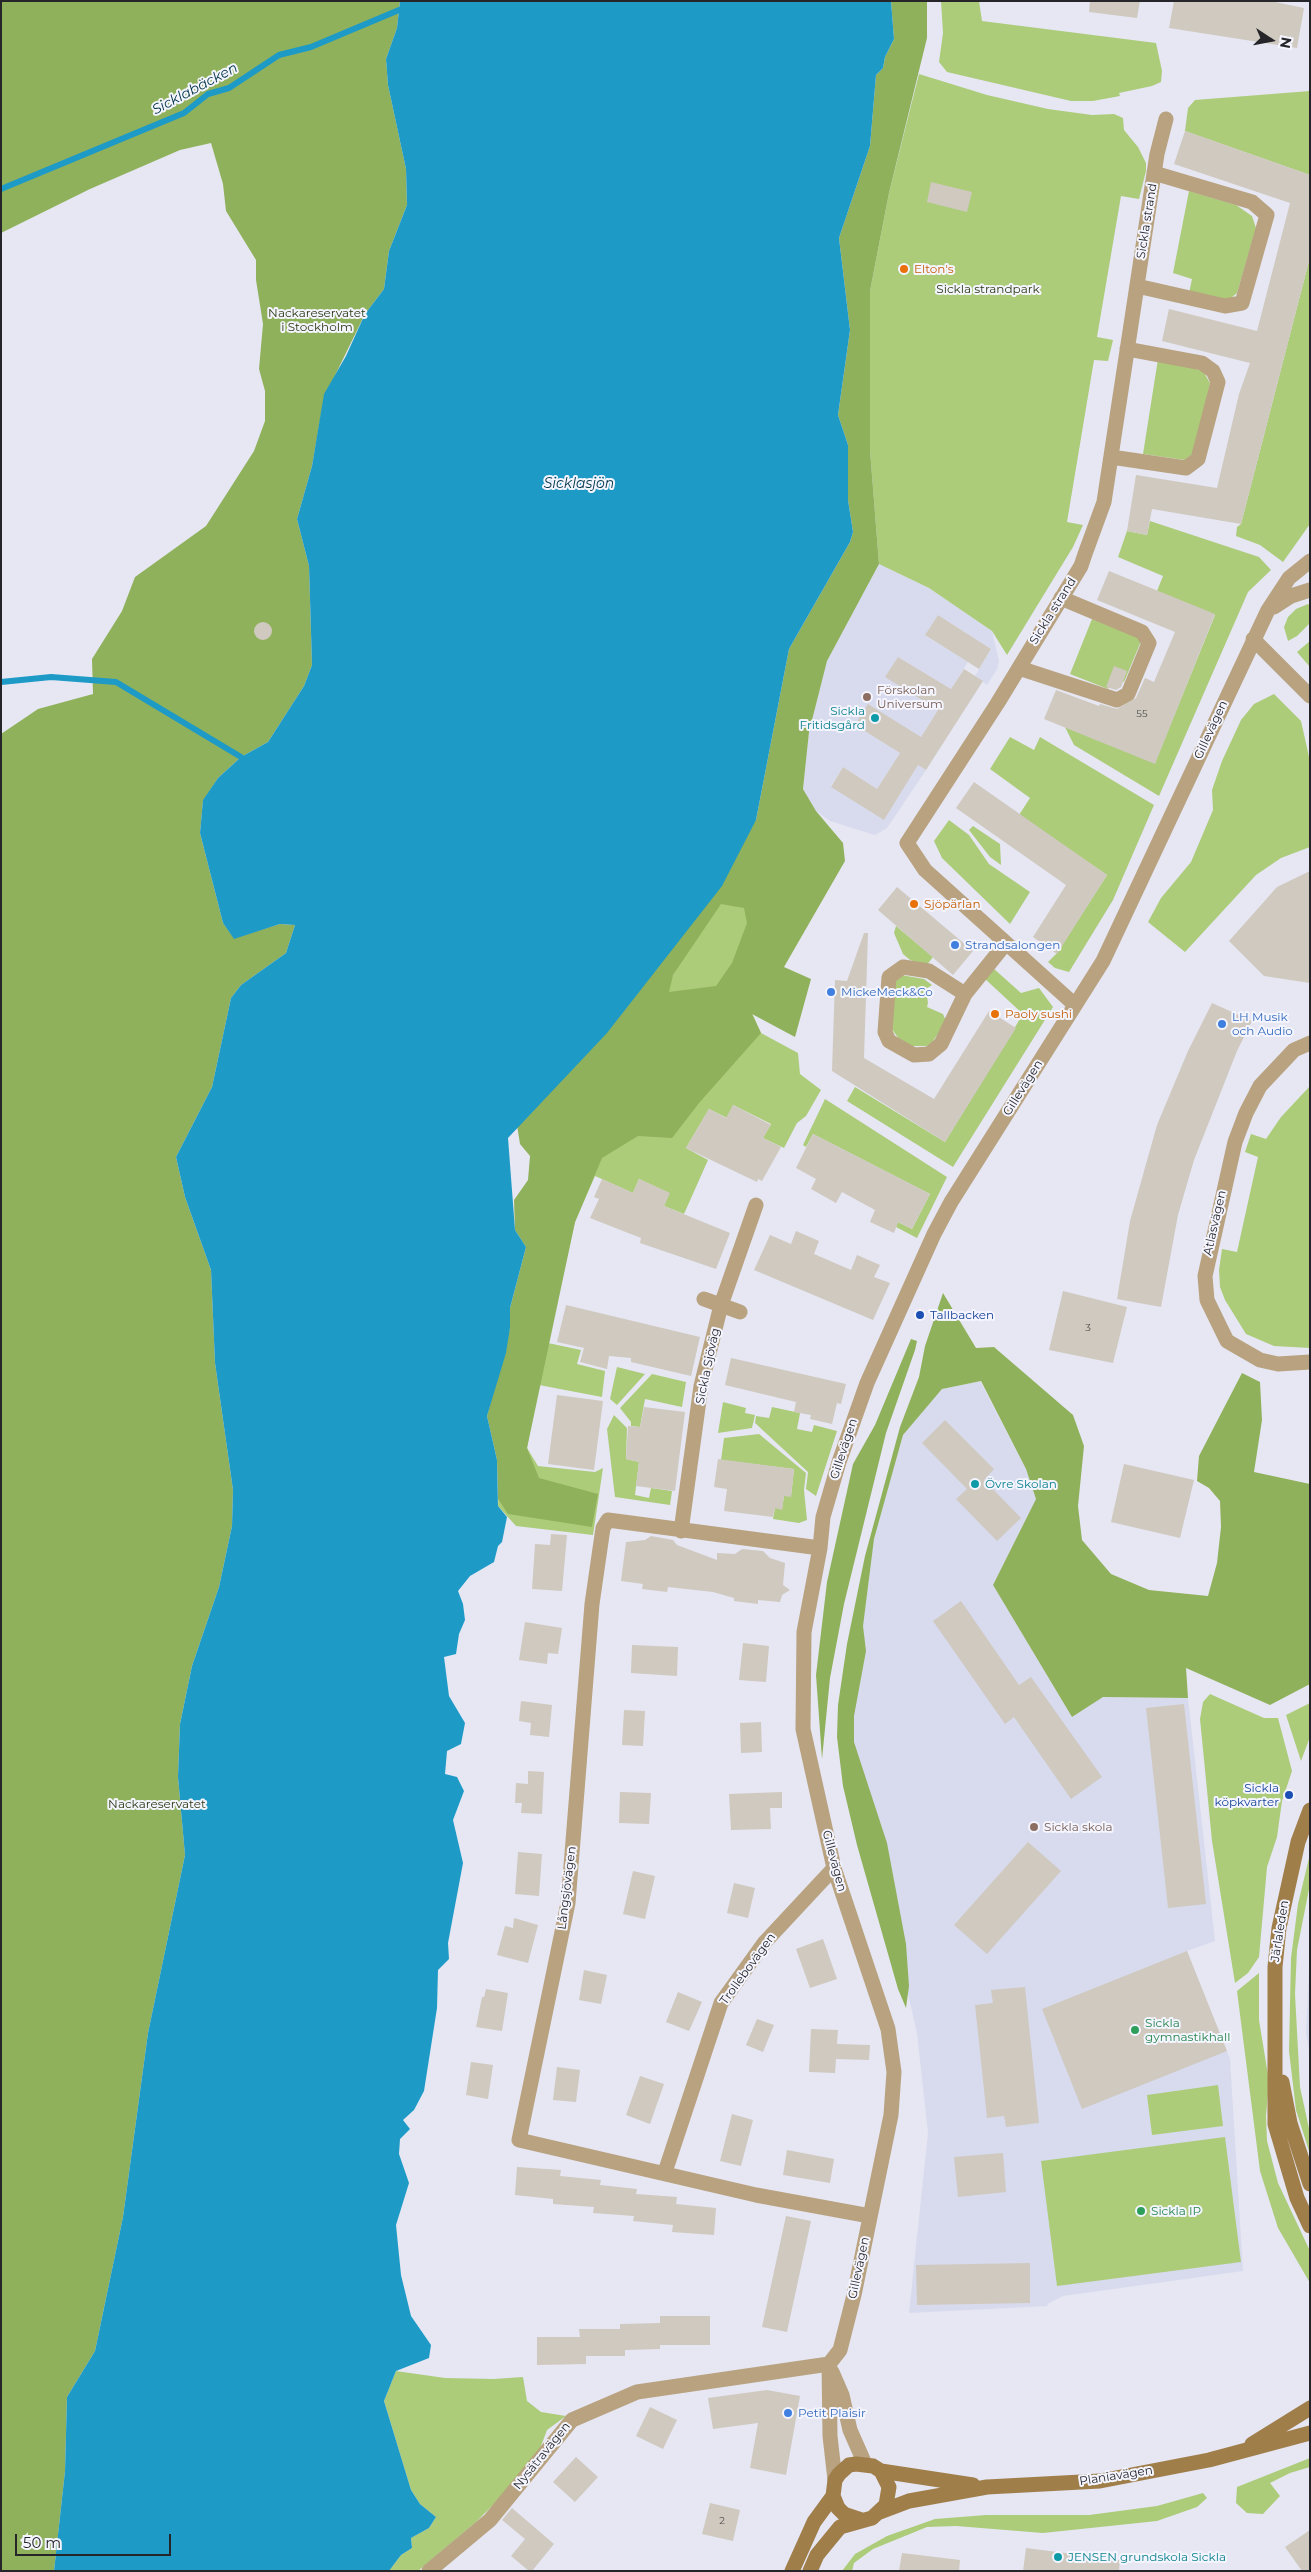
<!DOCTYPE html>
<html>
<head>
<meta charset="utf-8">
<style>
  body { margin:0 }
  #map { position:relative; width:1311px; height:2572px; overflow:hidden; background:#e6e7f3; font-family:Montserrat,sans-serif }
  canvas { display:block }
  .frame { position:absolute; inset:0; border:2px solid #26262a; pointer-events:none }
  .north { position:absolute; left:1246px; top:15px; width:50px; height:50px; -webkit-text-stroke:4px #f4f5fe; paint-order:stroke; rotate:101deg; font-size:14px; font-weight:700; line-height:20px; text-align:center; color:#26262a }
  .north::after { content:''; display:block; margin:auto; width:18px; height:22px; background:#26262a; clip-path:polygon(50% 0,100% 100%,50% 72%,0 100%) }
  .scale { position:absolute; left:15px; top:2534px; width:156px; height:22px; box-sizing:border-box; border:2px solid #26262a; border-top:0; padding-left:6px; font-size:15px; line-height:18px; white-space:nowrap; color:#26262a; -webkit-text-stroke:4px #f4f5fe; paint-order:stroke }
</style>
</head>
<body>
<div id="map">
<canvas width="1311" height="2572"></canvas>
<div class="frame"></div>
<div class="north">N</div>
<div class="scale">50 m</div>
</div>
<script>
const g = document.querySelector('canvas').getContext('2d');
g.lineJoin = 'round';
function fillPath(path, color) {
  g.fillStyle = color;
  g.fill(path, 'evenodd');
}
function poly(rows) {
  const path = new Path2D();
  for (const r of rows) {
    if (r.length === 3) {
      path.moveTo(r[0] + r[2], r[1]);
      path.arc(r[0], r[1], r[2], 0, 2 * Math.PI);
      continue;
    }
    path.moveTo(r[0], r[1]);
    for (let i = 2; i < r.length; i += 2) path.lineTo(r[i], r[i + 1]);
  }
  return path;
}
function strokePath(path, color, width, dash) {
  g.strokeStyle = color;
  g.lineWidth = width;
  g.lineCap = dash ? 'butt' : 'round';
  g.setLineDash(dash || []);
  g.stroke(path);
}
function write(font, color, halo, rows, align = 'center') {
  g.font = font + ' Montserrat,sans-serif';
  g.lineWidth = 4;
  g.setLineDash([]);
  g.textBaseline = 'middle';
  g.strokeStyle = halo;
  g.fillStyle = color;
  for (const [text, x, y, turn = 0] of rows) {
    g.save();
    g.translate(x, y);
    g.rotate((+turn || 0) * Math.PI / 180);
    g.textAlign = isNaN(turn) ? turn : align;
    if (halo) g.strokeText(text, 0, 0);
    g.fillText(text, 0, 0);
    g.restore();
  }
}
const built = poly([
  [879,564,929,588,992,631,999,661,997,669,987,685,975,676,991,649,938,615,925,635,968,662,951,689,898,657,886,677,938,710,921,737,855,725,900,753,877,789,843,767,831,786,884,820,918,765,926,770,887,828,875,835,830,821,816,811,803,789,809,732,827,661],
  [980,1381,1026,1469,1036,1499,993,1585,1072,1717,1102,1697,1188,1698,1215,1941,1187,1951,1230,2059,1243,2271,1063,2296,1047,2304,1048,2306,909,2313,928,2133,917,2033,877,1860,843,1736,874,1539,903,1435,942,1389],
  [1310,1949,1310,2057,1306,2033]
]);
const green = poly([
  [941,1,979,1,982,21,1156,43,1162,71,1161,82,1152,86,1119,93,1120,96,1093,101,1071,101,947,72,939,62,943,33],
  [919,74,987,95,1048,109,1092,115,1114,114,1123,118,1124,130,1138,147,1146,163,1146,171,1139,199,1121,196,1097,337,1113,340,1108,361,1094,360,1067,522,1083,525,1073,547,1007,655,992,631,929,588,879,564,870,450,870,291,889,193],
  [1310,91,1310,175,1185,131,1188,108,1195,100],
  [1189,191,1236,205,1252,216,1256,228,1237,293,1231,298,1224,299,1189,293,1192,279,1173,273],
  [1310,257,1310,524,1283,562,1260,545,1236,536,1237,527,1241,524],
  [1158,359,1203,371,1210,383,1195,452,1185,460,1143,454],
  [1150,521,1259,557,1271,570,1248,592,1159,796,1074,745,1065,727,1155,763,1215,615,1157,591,1163,576,1118,557,1127,531,1147,535],
  [1308,604,1310,606,1310,623,1297,636,1288,641,1284,627,1288,617,1296,609],
  [1092,619,1142,639,1124,682,1112,677,1108,689,1070,674],
  [1310,641,1310,667,1297,652],
  [1274,694,1301,721,1310,761,1310,847,1281,858,1256,875,1185,952,1148,922,1161,898,1191,862,1213,810,1212,790,1222,761,1241,720,1254,704],
  [1010,737,1034,750,1040,737,1154,805,1113,900,1069,972,1055,968,1048,962,1057,953,1107,875,1019,815,1030,798,990,769],
  [949,820,969,835,989,864,1030,892,1010,924,942,858,934,841],
  [973,826,1000,844,1001,865,990,857,969,830],
  [716,894,759,904,752,1013,761,1033,798,1053,800,1074,821,1090,806,1116,797,1123,784,1148,763,1138,771,1124,733,1105,729,1119,709,1109,686,1148,708,1160,684,1214,664,1206,669,1193,639,1179,633,1193,595,1176,575,1222,548,1343,581,1350,577,1364,605,1371,602,1397,539,1385,527,1448,538,1466,595,1472,603,1468,593,1535,516,1526,498,1506,500,1452,529,1246],
  [896,926,933,957,926,966,910,960,903,954,894,933],
  [993,968,1021,993,1039,988,1053,1007,953,1167,847,1101,855,1087,945,1142,1023,1014,984,978],
  [901,975,924,979,932,985,926,989,928,1003,927,1007,943,1014,946,1021,932,1043,927,1046,910,1046,899,1039,891,1028,894,980],
  [1310,1086,1310,1348,1274,1346,1246,1334,1225,1300,1220,1287,1219,1270,1222,1249,1237,1252,1258,1157,1245,1152,1251,1134,1266,1139,1281,1117],
  [825,1099,947,1177,917,1238,896,1227,898,1222,912,1229,930,1194,813,1134,806,1147,803,1145],
  [617,1367,645,1374,617,1405,610,1399],
  [652,1374,686,1382,682,1407,645,1399,640,1427,631,1426,631,1422,620,1408],
  [723,1402,746,1408,745,1413,755,1415,752,1428,718,1433],
  [772,1407,800,1413,797,1429,812,1432,814,1425,837,1431,816,1496,806,1489,808,1472,755,1423,756,1416,769,1418],
  [614,1415,627,1428,626,1459,639,1462,635,1495,649,1498,651,1488,672,1491,670,1505,615,1497,607,1429],
  [759,1434,806,1473,804,1490,807,1520,799,1523,773,1519,775,1508,782,1509,784,1496,791,1496,794,1469,721,1460,724,1438],
  [1210,1694,1264,1718,1278,1718,1292,1771,1282,1801,1277,1837,1267,1867,1259,1957,1248,1973,1235,1983,1212,1841,1200,1719,1203,1702],
  [1310,1703,1310,1737,1301,1761,1286,1715],
  [1310,1854,1310,1884,1297,1950,1295,1994,1300,2087,1310,2133,1310,2154,1296,2110,1289,2051,1291,1958,1298,1904],
  [1259,1973,1259,2020,1269,2081,1266,2116,1267,2141,1278,2183,1310,2251,1310,2283,1278,2228,1260,2171,1237,1991],
  [1218,2085,1223,2126,1152,2135,1147,2095],
  [1225,2137,1241,2262,1057,2286,1041,2161],
  [396,2371,445,2378,494,2379,523,2377,527,2401,541,2412,566,2416,547,2430,538,2454,501,2497,476,2522,418,2571,389,2571,401,2555,412,2548,411,2538,429,2528,436,2517,420,2504,411,2490,384,2401],
  [1310,2458,1310,2467,1290,2473,1270,2483,1280,2496,1263,2514,1247,2513,1236,2503,1237,2487],
  [1203,2493,1207,2498,1197,2507,1157,2521,1043,2533,956,2526,927,2527,873,2549,854,2563,852,2571,842,2571,855,2554,887,2536,935,2519,986,2515,1089,2515,1157,2506]
]);
const forest = poly([
  [1,1,400,1,397,28,386,59,388,85,406,169,407,205,389,251,384,289,365,314,324,398,312,466,297,519,309,566,312,665,304,686,268,742,241,757,218,778,203,801,200,833,223,923,234,938,280,924,295,925,286,953,241,985,231,998,212,1087,176,1157,185,1197,211,1270,215,1363,233,1490,232,1526,219,1587,192,1666,180,1724,178,1777,185,1855,148,2033,123,2217,95,2351,67,2397,65,2471,54,2571,1,2571,1,734,38,709,93,694,92,659,122,611,135,577,206,526,254,451,265,421,265,391,259,369,263,324,256,280,256,260,226,211,223,184,211,143,180,150,90,189,1,233],
  [891,1,927,1,927,38,889,193,870,291,870,450,879,564,827,661,809,732,803,789,816,811,843,843,845,861,784,967,811,979,795,1037,752,1014,761,1033,699,1103,672,1138,638,1136,602,1158,575,1222,527,1448,539,1478,598,1494,592,1527,508,1514,498,1499,497,1460,487,1416,510,1328,510,1308,526,1247,515,1230,514,1200,528,1180,530,1156,520,1144,516,1119,756,820,789,649,850,542,853,532,848,500,848,445,838,415,850,330,839,238,870,146,876,75,883,68,885,57,894,39],
  [721,904,744,908,747,923,732,963,716,986,669,992,673,975],
  [943,1293,976,1348,994,1347,1073,1415,1084,1446,1078,1506,1082,1540,1111,1574,1149,1590,1208,1596,1217,1563,1221,1527,1220,1501,1209,1488,1197,1481,1199,1456,1242,1373,1260,1382,1262,1420,1254,1472,1310,1484,1310,1684,1270,1705,1186,1668,1188,1698,1103,1697,1072,1717,993,1585,1036,1499,1026,1469,981,1381,942,1389,903,1435,874,1539,863,1626,866,1651,854,1716,854,1742,887,1843,906,1944,909,1986,906,2008,898,1989,857,1845,843,1786,837,1737,838,1705,847,1644,865,1556,900,1427,919,1377,925,1346],
  [911,1339,917,1341,915,1350,886,1433,844,1604,830,1678,822,1759,816,1675,827,1582,853,1464,875,1425]
]);
const water = poly([
  [400,1,891,1,894,39,885,57,883,68,876,75,870,146,839,238,850,330,838,415,848,445,848,500,853,532,850,542,789,649,756,820,722,886,607,1033,508,1138,515,1230,526,1247,510,1308,510,1328,506,1353,487,1416,497,1460,498,1506,507,1517,502,1542,498,1546,494,1562,470,1576,458,1591,463,1604,465,1620,459,1634,456,1654,444,1657,449,1696,465,1723,461,1744,447,1751,445,1774,457,1777,464,1791,453,1820,463,1863,448,1943,449,1959,438,1970,437,2008,424,2091,414,2110,403,2120,410,2129,400,2139,399,2154,409,2183,396,2225,401,2275,411,2316,431,2345,429,2358,396,2371,384,2401,411,2490,420,2504,436,2517,429,2528,411,2538,412,2548,401,2555,389,2571,54,2571,65,2471,67,2397,95,2351,123,2217,148,2033,185,1855,178,1777,180,1724,192,1666,219,1587,232,1526,233,1490,215,1363,211,1270,185,1197,176,1157,212,1087,231,998,241,985,286,953,295,925,280,924,234,939,223,923,200,833,203,800,218,778,241,757,268,742,304,686,312,665,309,566,297,519,312,466,324,394,346,356,365,314,384,289,389,251,407,205,406,169,388,85,386,59,397,28]
]);
const stream = poly([
  [1,189,184,113,208,94,229,88,279,55,311,47,399,10],
  [1,682,51,677,116,682,241,757]
]);
const building = poly([
  [1090,1,1140,1,1137,18,1089,12],
  [1174,1,1270,1,1304,8,1297,48,1169,28],
  [1185,131,1310,175,1310,257,1241,524,1152,509,1147,535,1127,531,1136,475,1217,488,1239,394,1250,363,1162,341,1169,309,1257,331,1290,203,1174,164],
  [931,182,972,192,967,212,927,202],
  [1109,571,1215,614,1155,764,1044,719,1056,690,1099,706,1100,704,1117,709,1136,698,1145,678,1154,682,1175,632,1097,600],
  [938,615,991,649,979,669,925,635],
  [263,631,9],
  [898,657,951,689,964,669,983,681,926,770,918,765,884,820,831,787,843,767,877,789,900,753,855,725,868,704,921,737,938,710,885,677],
  [1114,666,1127,671,1121,687,1116,690,1106,687],
  [974,782,1107,875,1057,954,1033,937,1066,885,956,808],
  [1310,871,1310,983,1264,976,1229,941,1277,887],
  [897,887,973,951,953,975,878,910],
  [864,933,868,933,864,1058,934,1099,989,1011,1016,1028,945,1142,832,1071,835,980,847,981],
  [1212,1003,1252,1021,1237,1051,1194,1160,1178,1215,1161,1307,1117,1299,1130,1221,1157,1125,1188,1051],
  [733,1105,771,1125,763,1138,781,1147,762,1181,758,1179,757,1182,686,1148,709,1109,726,1118],
  [813,1134,930,1194,912,1229,898,1222,894,1233,870,1222,875,1210,842,1192,836,1203,811,1189,816,1179,796,1168],
  [602,1179,633,1193,639,1179,670,1193,664,1206,730,1233,716,1269,640,1243,641,1238,590,1218,599,1199,594,1197],
  [796,1231,819,1241,814,1254,851,1270,857,1255,880,1265,874,1277,890,1283,873,1320,754,1270,770,1235,791,1244],
  [1063,1291,1127,1307,1113,1363,1049,1350],
  [566,1305,700,1337,691,1376,631,1362,631,1358,609,1356,607,1369,580,1362,584,1348,557,1342],
  [731,1358,846,1384,841,1404,837,1403,832,1424,810,1419,811,1415,794,1412,796,1402,725,1385],
  [557,1395,603,1401,594,1470,548,1464],
  [644,1407,685,1412,675,1491,636,1486,639,1462,626,1459,628,1426,640,1427],
  [945,1420,994,1469,984,1480,1021,1518,997,1541,956,1499,967,1489,922,1443],
  [718,1459,794,1469,791,1497,784,1496,782,1510,775,1508,773,1517,724,1511,727,1489,714,1487],
  [1124,1464,1194,1480,1180,1538,1111,1522],
  [551,1534,567,1535,562,1591,532,1589,535,1544,550,1545],
  [651,1536,673,1540,677,1545,717,1560,717,1553,735,1554,742,1549,763,1551,770,1558,785,1563,783,1585,790,1590,782,1595,780,1602,758,1600,758,1604,734,1601,734,1598,713,1592,668,1587,667,1592,642,1589,643,1584,621,1581,626,1542,645,1540],
  [961,1601,1019,1685,1031,1677,1102,1777,1071,1799,1014,1717,1005,1724,933,1621],
  [525,1622,562,1628,558,1654,548,1653,547,1664,519,1660],
  [743,1643,769,1646,766,1682,739,1680],
  [632,1645,678,1647,677,1676,631,1673],
  [521,1701,552,1705,549,1737,530,1735,531,1723,519,1721],
  [1184,1704,1206,1904,1168,1908,1146,1708],
  [624,1710,645,1711,643,1746,622,1745],
  [761,1722,762,1752,741,1753,740,1723],
  [528,1771,544,1772,542,1814,521,1813,522,1803,515,1803,516,1783,528,1784],
  [620,1792,651,1793,649,1824,619,1823],
  [782,1792,782,1808,770,1808,771,1829,731,1830,729,1794],
  [1028,1842,1061,1871,987,1954,954,1925],
  [518,1852,542,1854,539,1896,515,1894],
  [633,1871,655,1876,645,1919,623,1914],
  [734,1883,755,1888,748,1918,727,1913],
  [514,1918,538,1925,528,1963,497,1955,505,1926,513,1928],
  [823,1939,837,1979,810,1988,796,1949],
  [1187,1951,1227,2051,1082,2109,1042,2009],
  [584,1970,607,1975,601,2004,579,2000],
  [1025,1987,1039,2123,1006,2127,1004,2116,987,2118,975,2005,993,2003,991,1990],
  [486,1989,508,1993,502,2031,476,2027,482,1997,484,1997],
  [678,1992,702,2002,689,2031,666,2022],
  [757,2019,774,2025,763,2052,746,2045],
  [811,2029,838,2030,837,2044,870,2045,869,2060,836,2059,835,2073,809,2072],
  [471,2062,493,2065,488,2099,466,2095],
  [557,2067,580,2070,576,2102,553,2100],
  [640,2076,664,2084,650,2124,626,2115],
  [732,2114,753,2120,741,2166,720,2161],
  [787,2150,834,2159,830,2183,783,2175],
  [1003,2153,1006,2192,958,2197,954,2157],
  [517,2167,561,2170,560,2176,601,2180,600,2185,637,2189,636,2194,677,2197,676,2204,716,2208,714,2235,672,2232,673,2225,633,2221,634,2216,593,2213,594,2207,553,2204,553,2199,515,2195],
  [786,2216,811,2221,787,2332,762,2327],
  [1030,2263,1030,2303,917,2305,916,2265],
  [660,2316,710,2316,710,2345,660,2345,660,2349,625,2350,625,2356,586,2356,586,2364,537,2365,537,2337,580,2337,579,2329,620,2329,620,2324,660,2323],
  [767,2390,800,2396,786,2475,750,2468,758,2423,713,2429,708,2398],
  [650,2407,677,2420,663,2449,636,2436],
  [576,2457,598,2477,575,2502,553,2482],
  [710,2503,740,2510,733,2541,702,2534],
  [512,2508,554,2544,532,2571,529,2571,511,2556,525,2539,502,2520],
  [1310,2530,1310,2571,1302,2571,1285,2547],
  [1026,2548,1120,2560,1119,2571,1023,2571],
  [902,2553,960,2560,959,2571,899,2571]
]);
const minor = poly([
  [1137,286,1225,306,1242,303,1267,215,1252,202,1154,173],
  [1111,457,1186,468,1198,459,1218,382,1213,371,1202,363,1127,349],
  [1274,607,1291,596,1310,590],
  [1253,639,1310,696],
  [1019,668,1117,700,1128,694,1149,643,1142,632,1061,598],
  [965,994,941,1044,929,1054,914,1055,889,1041,885,1032,889,977,903,967,929,971,965,994,1006,943],
  [1075,1005,925,870,907,843,997,704,1081,566,1085,554,1104,502,1157,154,1166,119],
  [1310,1043,1294,1050,1260,1086,1246,1113,1235,1142,1205,1276,1207,1300,1227,1341,1260,1360,1278,1364,1310,1362],
  [704,1299,740,1312],
  [681,1531,701,1386,721,1305,756,1205],
  [820,1548,608,1520,603,1528,592,1604,568,1903,519,2140,756,2195,870,2216],
  [665,2172,721,2003,765,1942,834,1868],
  [832,2372,842,2395,850,2430,865,2464],
  [835,2480,830,2436,829,2364,840,2350,854,2295,891,2115,894,2072,888,2029,834,1868,803,1729,804,1632,820,1548,823,1517,839,1462,867,1383,934,1234,951,1202,1103,961,1268,610,1289,578,1310,561],
  [429,2571,490,2520,572,2420,637,2392,829,2364]
]);
const secondary = poly([
  [1310,1810,1298,1842,1279,1928,1275,1967,1275,2124,1297,2198,1310,2226],
  [1282,2082,1290,2123,1310,2184],
  [1252,2444,1310,2408],
  [881,2471,973,2485],
  [880,2512,909,2501,987,2487,1100,2481,1209,2460,1310,2433],
  [792,2571,814,2522,833,2496],
  [810,2571,817,2555,840,2527,872,2518,886,2505,889,2487,881,2471,873,2466,856,2464,849,2465,839,2474,835,2480,833,2496,838,2508,844,2514,862,2520]
]);
const markers = [
  [904,269,5,"#e8710a"],
  [867,697,5,"#8d6e63"],
  [875,718,5,"#0f9aa8"],
  [914,904,5,"#e8710a"],
  [955,945,5,"#3f7fe0"],
  [831,992,5,"#3f7fe0"],
  [995,1014,5,"#e8710a"],
  [1222,1024,5,"#3f7fe0"],
  [920,1315,5,"#1a4fb4"],
  [975,1484,5,"#0f9aa8"],
  [1289,1795,5,"#1a4fb4"],
  [1034,1827,5,"#8d6e63"],
  [1135,2030,5,"#2e9e5b"],
  [1141,2211,5,"#2e9e5b"],
  [788,2413,5,"#3f7fe0"],
  [1058,2557,5,"#0f9aa8"]
];
const numberNames = [
  ["55",1142,714],
  ["3",1088,1328],
  ["2",722,2521]
];
const streetNames = [
  ["Sickla strand",1147,221,-81],
  ["Sickla strand",1053,611,-58],
  ["Gillevägen",1211,730,-65],
  ["Gillevägen",1023,1088,-58],
  ["Atlasvägen",1215,1223,-77],
  ["Sickla Sjöväg",708,1366,-78],
  ["Gillevägen",844,1449,-72],
  ["Gillevägen",834,1861,75],
  ["Långsjövägen",567,1888,-83],
  ["Järlaleden",1280,1931,-81],
  ["Trollebovägen",748,1969,-54],
  ["Gillevägen",859,2268,-78],
  ["Nysätravägen",542,2456,-51],
  ["Planiavägen",1116,2476,-9]
];
const foodNames = [
  ["Elton's",914,269],
  ["Sjöpärlan",924,904],
  ["Paoly sushi",1005,1014]
];
const parkNames = [
  ["Sickla strandpark",988,289],
  ["Nackareservatet",317,313],
  ["i Stockholm",317,327],
  ["Nackareservatet",157,1804]
];
const educationNames = [
  ["Förskolan",877,690],
  ["Universum",877,704],
  ["Sickla skola",1044,1827]
];
const cultureNames = [
  ["Sickla",865,711,"right"],
  ["Fritidsgård",865,725,"right"],
  ["Övre Skolan",985,1484],
  ["JENSEN grundskola Sickla",1068,2557]
];
const shopNames = [
  ["Strandsalongen",965,945],
  ["MickeMeck&Co",841,992],
  ["LH Musik",1232,1017],
  ["och Audio",1232,1031],
  ["Petit Plaisir",798,2413]
];
const transitNames = [
  ["Tallbacken",930,1315],
  ["Sickla",1279,1788,"right"],
  ["köpkvarter",1279,1802,"right"]
];
const leisureNames = [
  ["Sickla",1145,2023],
  ["gymnastikhall",1145,2037],
  ["Sickla IP",1151,2211]
];
const waterNames = [
  ["Sicklabäcken",195,89,-28],
  ["Sicklasjön",579,484]
];
fillPath(built, '#d8dbed');
fillPath(green, '#accc7a');
fillPath(forest, '#90b15b');
fillPath(water, '#1e9ac7');
strokePath(stream, '#1e9ac7', 6);
fillPath(building, '#cfc9bf');
strokePath(minor, '#b8a27f', 15);
strokePath(secondary, '#a07e4a', 15);
for (const [x, y, r, color] of markers) {
  const dot = new Path2D();
  dot.arc(x, y, r, 0, 2 * Math.PI);
  g.fillStyle = color;
  g.fill(dot);
  strokePath(dot, '#f4f5fe', 2);
}
write('10px', '#504f4f', null, numberNames);
write('12px', '#26262a', '#f4f5fe', streetNames);
write('12px', '#c56008', '#f4f5fe', foodNames, 'left');
write('12px', '#2d3a16', '#f4f5fe', parkNames);
write('12px', '#785e54', '#f4f5fe', educationNames, 'left');
write('12px', '#0d838f', '#f4f5fe', cultureNames, 'left');
write('12px', '#366cbe', '#f4f5fe', shopNames, 'left');
write('12px', '#164399', '#f4f5fe', transitNames, 'left');
write('12px', '#27864d', '#f4f5fe', leisureNames, 'left');
write('italic 14px', '#013548', '#f4f5fe', waterNames);
</script>
</body>
</html>
